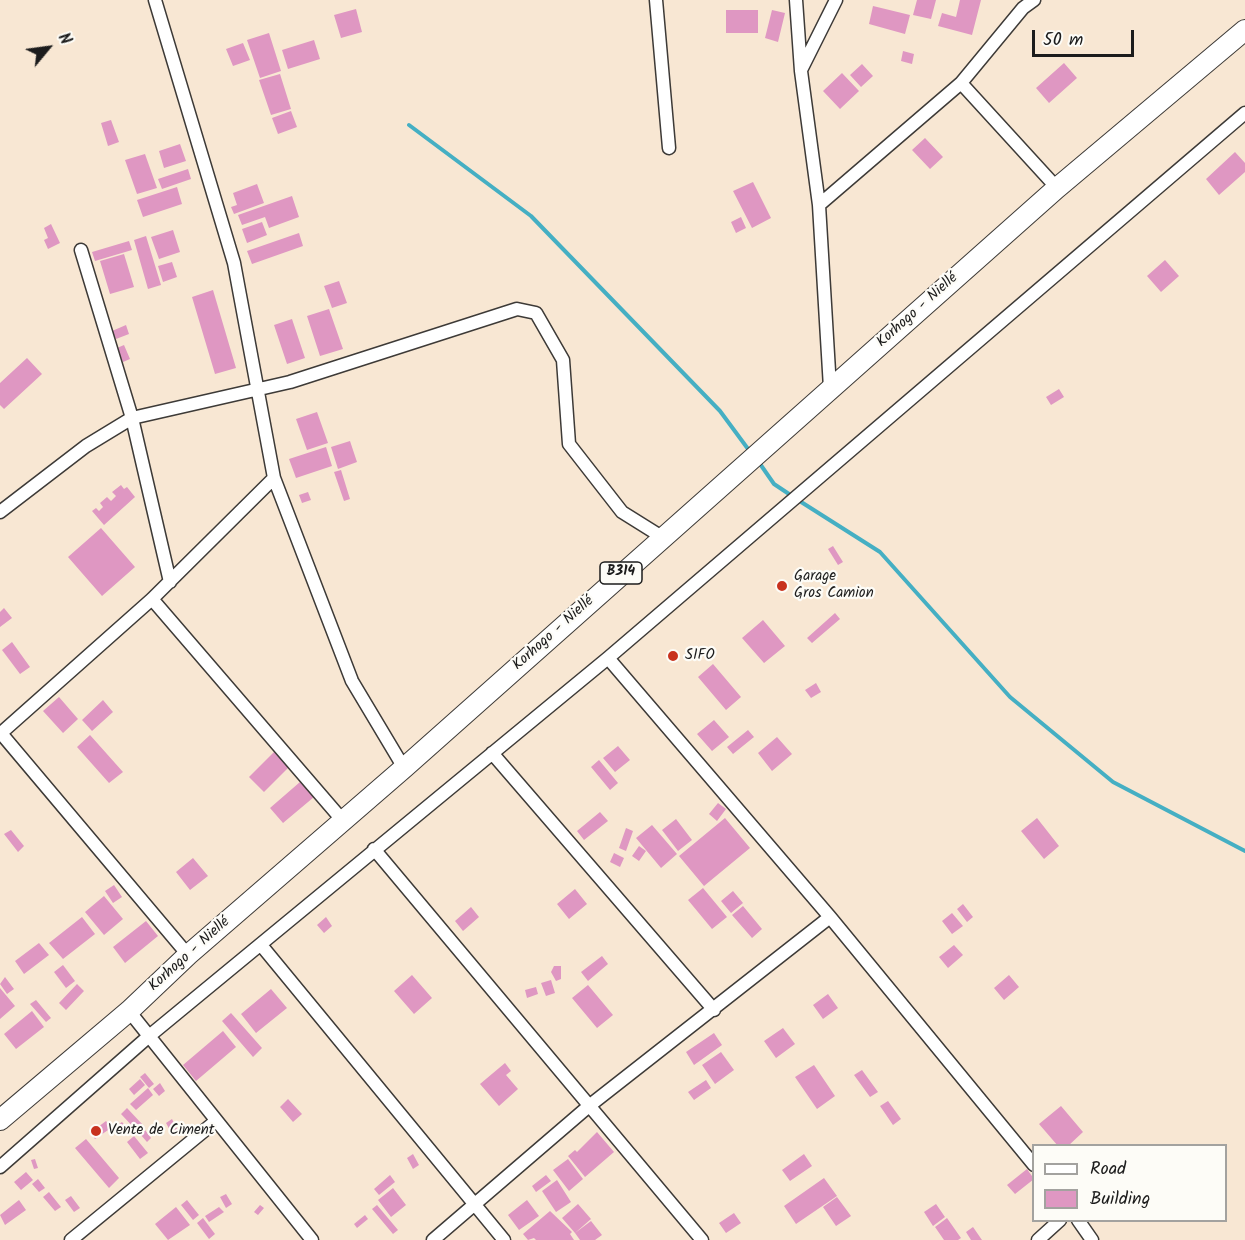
<!DOCTYPE html>
<html>
<head>
<meta charset="utf-8">
<style>
  body { margin:0 }
  #map { position:relative; width:1245px; height:1240px; overflow:hidden; background:#f8e7d3; font-family:Kalam,sans-serif }
  canvas { display:block }
  .legend { position:absolute; left:1032px; top:1144px; width:195px; height:78px; box-sizing:border-box; background:#fdfcf7; border:2px solid #a3a29f; margin:0; padding:8px 10px; list-style:none; font-size:18px; color:#1c1c1c }
  .legend li { display:flex; align-items:center; gap:12px; height:30px }
  .legend b { width:30px; border:2px solid #a3a29f }
  .north { position:absolute; left:18px; top:18px; width:60px; height:60px; -webkit-text-stroke:4px #fdfcf7; paint-order:stroke; rotate:61deg; font-size:16px; font-weight:700; line-height:24px; text-align:center; color:#1c1c1c }
  .north::after { content:''; display:block; margin:auto; width:21px; height:27px; background:#1c1c1c; clip-path:polygon(50% 0,100% 100%,50% 72%,0 100%) }
  .scale { position:absolute; left:1032px; top:30px; width:102px; height:27px; box-sizing:border-box; border:3px solid #1c1c1c; border-top:0; padding-left:8px; font-size:18px; line-height:21px; white-space:nowrap; color:#1c1c1c; -webkit-text-stroke:4px #fdfcf7; paint-order:stroke }
</style>
</head>
<body>
<div id="map">
<canvas width="1245" height="1240"></canvas>
<ul class="legend">
<li><b style="height:8px;background:#fff"></b>Road</li>
<li><b style="height:16px;background:#df97c2"></b>Building</li>
</ul>
<div class="north">N</div>
<div class="scale">50 m</div>
</div>
<script>
const g = document.querySelector('canvas').getContext('2d');
g.lineJoin = 'round';
function poly(rows) {
  const path = new Path2D();
  for (const r of rows) {
    path.moveTo(r[0], r[1]);
    for (let i = 2; i < r.length; i += 2) path.lineTo(r[i], r[i + 1]);
  }
  return path;
}
function strokePath(path, color, width, dash) {
  g.strokeStyle = color;
  g.lineWidth = width;
  g.lineCap = dash ? 'butt' : 'round';
  g.setLineDash(dash || []);
  g.stroke(path);
}
function fillPath(path, color) {
  g.fillStyle = color;
  g.fill(path, 'evenodd');
}
function write(font, color, halo, rows, align = 'center') {
  g.font = font + ' Kalam,sans-serif';
  g.lineWidth = 4.5;
  g.setLineDash([]);
  g.textBaseline = 'middle';
  g.strokeStyle = halo;
  g.fillStyle = color;
  for (const [text, x, y, turn = 0] of rows) {
    g.save();
    g.translate(x, y);
    g.rotate((+turn || 0) * Math.PI / 180);
    g.textAlign = isNaN(turn) ? turn : align;
    if (halo) g.strokeText(text, 0, 0);
    g.fillText(text, 0, 0);
    g.restore();
  }
}
const stream = poly([
  [409,125,531,216,720,411,751,453],
  [758,461,774,484,792,496],
  [798,500,880,552,1010,697,1113,782,1245,851]
]);
const building = poly([
  [917,0,936,0,931,19,913,15],
  [960,0,981,0,972,35,938,26,942,13,956,17],
  [873,6,910,15,905,34,869,24],
  [356,9,362,32,341,38,334,15],
  [726,10,758,10,758,33,726,33],
  [772,10,785,13,778,42,765,38],
  [269,33,281,71,260,78,247,40],
  [314,40,320,59,288,69,282,50],
  [243,43,250,60,233,66,226,49],
  [903,51,914,54,912,64,901,61],
  [1064,63,1077,78,1049,103,1036,88],
  [862,64,873,76,861,87,850,75],
  [842,73,859,91,840,109,823,91],
  [280,74,291,109,271,115,259,80],
  [291,111,297,127,278,134,272,118],
  [111,120,119,142,108,146,101,123],
  [925,138,943,157,930,169,912,150],
  [180,144,186,161,164,168,159,151],
  [1235,152,1245,163,1245,172,1219,195,1206,179],
  [145,154,157,188,137,194,125,160],
  [188,169,191,179,162,189,158,179],
  [753,182,771,218,752,228,733,191],
  [257,184,264,203,234,214,231,207,237,205,233,193],
  [177,187,182,204,143,217,137,200],
  [292,196,299,217,269,228,265,217,242,225,238,215],
  [741,217,746,228,736,233,731,222],
  [262,222,267,235,247,243,242,229],
  [51,224,60,243,48,249,44,240,48,238,44,228],
  [173,230,180,252,159,259,151,237],
  [299,233,303,246,252,264,247,251],
  [146,236,161,285,148,289,134,240],
  [129,241,132,250,95,261,92,252],
  [124,254,134,287,110,294,100,261],
  [1165,260,1179,276,1161,292,1147,276],
  [172,262,177,277,163,282,158,266],
  [339,281,347,303,332,308,324,286],
  [213,290,236,368,215,374,192,297],
  [329,309,343,349,320,356,307,316],
  [292,319,305,358,287,364,274,325],
  [126,325,129,334,116,339,112,331],
  [124,345,130,359,123,362,117,348],
  [27,358,42,374,4,409,0,405,0,383],
  [1059,389,1064,397,1051,405,1046,397],
  [317,412,328,443,307,450,296,419],
  [350,441,357,462,338,469,331,447],
  [326,447,332,466,296,478,289,459],
  [341,470,350,499,344,501,334,472],
  [121,485,124,489,127,487,135,497,104,525,92,511,96,508,99,511,103,507,100,503,107,497,111,501,116,496,112,492],
  [308,492,311,500,302,503,299,495],
  [101,528,135,567,102,596,68,557],
  [833,546,843,562,838,565,828,549],
  [4,608,12,618,0,627,0,612],
  [835,613,840,619,812,643,807,638],
  [763,620,785,646,764,663,742,638],
  [12,642,30,667,20,674,2,650],
  [713,664,741,697,726,710,698,677],
  [816,683,821,692,811,698,805,690],
  [59,697,78,719,63,733,43,711],
  [103,700,113,712,92,731,82,720],
  [714,720,729,737,712,751,697,734],
  [748,730,754,737,733,754,727,747],
  [90,735,123,772,109,783,77,747],
  [777,737,792,754,772,771,758,753],
  [618,746,630,760,615,772,603,758],
  [275,751,290,766,264,792,249,777],
  [599,760,618,783,610,790,591,767],
  [300,782,314,797,283,823,270,808],
  [718,803,726,809,717,821,709,814],
  [600,812,608,821,584,840,577,831],
  [725,818,750,848,704,886,679,856],
  [1037,818,1059,846,1044,859,1021,831],
  [676,819,692,840,678,851,662,830],
  [652,825,677,854,661,868,636,838],
  [626,828,633,831,626,851,619,848],
  [11,830,24,846,18,852,4,834],
  [639,846,646,851,639,861,632,856],
  [614,853,624,858,620,867,610,862],
  [193,858,208,876,190,890,176,872],
  [114,885,122,897,113,903,105,891],
  [703,888,727,917,712,929,688,900],
  [575,889,587,904,569,919,557,904],
  [733,891,743,903,731,913,721,901],
  [104,896,123,919,104,935,85,912],
  [963,904,973,917,967,922,957,909],
  [743,906,762,929,752,938,732,915],
  [471,907,479,917,463,931,455,921],
  [952,913,963,926,952,934,942,921],
  [82,917,95,934,63,959,49,943],
  [326,917,332,926,324,933,317,925],
  [146,921,158,936,125,963,113,947],
  [39,943,49,955,24,974,15,961],
  [954,945,963,955,948,968,939,957],
  [602,956,608,964,588,981,581,972],
  [63,965,75,981,66,988,54,972],
  [554,966,561,966,561,979,556,981,551,972],
  [412,975,432,998,414,1014,394,991],
  [1009,975,1019,987,1004,1000,994,988],
  [5,977,14,989,7,994,0,984],
  [551,980,555,993,546,996,541,983],
  [77,984,84,991,66,1010,59,1003],
  [588,985,613,1015,597,1028,572,998],
  [536,987,538,994,527,998,525,990],
  [0,988,15,1006,0,1019],
  [271,989,287,1008,256,1033,241,1014],
  [828,994,838,1008,823,1019,813,1005],
  [36,1000,51,1018,46,1022,30,1004],
  [32,1011,44,1027,16,1049,4,1034],
  [231,1013,262,1048,253,1057,222,1021],
  [783,1028,795,1044,776,1058,764,1041],
  [223,1031,236,1047,196,1081,183,1065],
  [714,1033,722,1045,694,1065,686,1052],
  [721,1052,734,1070,715,1084,702,1065],
  [505,1063,511,1071,506,1075,518,1089,499,1106,480,1084],
  [814,1065,835,1096,817,1109,795,1077],
  [862,1070,878,1092,870,1097,854,1075],
  [145,1073,154,1084,149,1088,140,1077],
  [140,1079,145,1085,134,1095,129,1089],
  [706,1080,711,1088,694,1100,688,1092],
  [160,1083,165,1091,159,1096,153,1089],
  [148,1088,153,1095,136,1110,130,1104],
  [288,1099,302,1114,293,1122,280,1107],
  [888,1101,901,1119,893,1125,880,1106],
  [1061,1106,1083,1132,1068,1146,1058,1146,1039,1124],
  [127,1108,142,1124,136,1130,121,1114],
  [172,1119,177,1129,171,1132,166,1123],
  [106,1121,111,1128,95,1139,90,1133],
  [122,1122,128,1129,122,1134,116,1126],
  [145,1130,151,1138,147,1142,140,1134],
  [597,1132,614,1152,585,1177,568,1156,575,1150,577,1152],
  [134,1136,148,1153,140,1159,127,1142],
  [86,1139,119,1178,109,1188,75,1148],
  [413,1154,419,1165,413,1169,407,1158],
  [804,1154,812,1166,790,1181,782,1170],
  [35,1159,38,1168,34,1169,31,1160],
  [568,1159,583,1179,569,1191,553,1170],
  [1027,1169,1034,1179,1015,1194,1007,1185],
  [26,1172,33,1180,21,1190,14,1182],
  [390,1175,395,1182,379,1195,374,1189],
  [546,1175,551,1181,536,1192,532,1186],
  [824,1178,837,1196,796,1224,784,1206],
  [38,1179,45,1188,39,1192,32,1184],
  [557,1180,571,1202,556,1212,542,1191],
  [393,1188,406,1205,391,1217,378,1200],
  [49,1192,61,1207,55,1211,43,1197],
  [226,1194,232,1204,226,1208,220,1197],
  [71,1196,80,1208,74,1212,65,1200],
  [837,1197,851,1216,836,1226,823,1207],
  [19,1200,26,1210,5,1225,0,1215],
  [187,1200,199,1215,193,1220,181,1205],
  [527,1200,539,1216,519,1230,508,1215],
  [578,1204,591,1219,575,1233,562,1218],
  [936,1204,945,1217,933,1226,924,1212],
  [260,1205,264,1208,258,1215,254,1212],
  [377,1205,398,1230,393,1234,372,1209],
  [176,1207,190,1225,168,1240,155,1224],
  [219,1207,224,1212,209,1222,205,1216],
  [550,1211,572,1232,570,1234,574,1240,536,1240,534,1238,528,1240,523,1234],
  [734,1213,741,1223,726,1233,719,1223],
  [365,1215,368,1219,357,1228,354,1224],
  [203,1218,215,1234,209,1239,197,1223],
  [947,1218,961,1238,958,1240,944,1240,935,1227],
  [591,1221,602,1235,595,1240,580,1240,575,1233],
  [973,1227,982,1240,971,1240,966,1232]
]);
const minor = poly([
  [155,0,234,263,274,478,352,681,404,768],
  [656,0,669,148],
  [796,0,801,71,819,205,830,388],
  [801,70,836,0],
  [961,83,1057,188],
  [819,205,961,83,1023,8,1034,0],
  [81,250,132,418,170,582],
  [0,512,86,446,132,418,290,382,517,309,536,313,563,360,569,444,622,512,662,537],
  [152,599,344,822],
  [608,658,830,917,1034,1165],
  [0,732,188,955],
  [0,734,152,599,274,478],
  [492,753,714,1010],
  [374,849,702,1240],
  [261,945,504,1240],
  [129,1011,312,1240],
  [0,1167,148,1037,608,658,1245,113],
  [1078,1220,1092,1240],
  [71,1240,216,1121],
  [433,1240,589,1106,830,917],
  [1038,1240,1060,1220]
]);
const primary = poly([
  [0,1120,129,1011,188,955,404,768,1057,188,1245,30]
]);
const markers = [
  [782,586,6,"#c8321e"],
  [673,656,6,"#c8321e"],
  [96,1131,6,"#c8321e"]
];
const shields = [
  [621,573,42]
];
const shieldNames = [
  ["B314",621,573]
];
const streetNames = [
  ["Korhogo - Niellé",918,311,-42],
  ["Korhogo - Niellé",554,634,-42],
  ["Korhogo - Niellé",190,955,-42]
];
const poiNames = [
  ["Garage",794,577],
  ["Gros Camion",794,594],
  ["SIFO",685,656],
  ["Vente de Ciment",108,1131]
];
strokePath(stream, '#45afc3', 4);
fillPath(building, '#df97c2');
strokePath(minor, '#3d3a37', 15);
strokePath(primary, '#3d3a37', 22);
strokePath(minor, '#fff', 12);
strokePath(primary, '#fff', 20);
for (const [x, y, r, color] of markers) {
  const dot = new Path2D();
  dot.arc(x, y, r, 0, 2 * Math.PI);
  g.fillStyle = color;
  g.fill(dot);
  strokePath(dot, '#fdfcf7', 2);
}
for (const [x, y, w] of shields) {
  const box = new Path2D();
  box.roundRect(x - w / 2, y - 11, w, 22, 4.5);
  g.fillStyle = '#fdfcf7';
  g.fill(box);
  strokePath(box, '#1c1c1c', 1.5);
}
write('bold 14px', '#1c1c1c', null, shieldNames);
write('15px', '#1c1c1c', '#fdfcf7', streetNames);
write('15px', '#1c1c1c', '#fdfcf7', poiNames, 'left');
</script>
</body>
</html>
